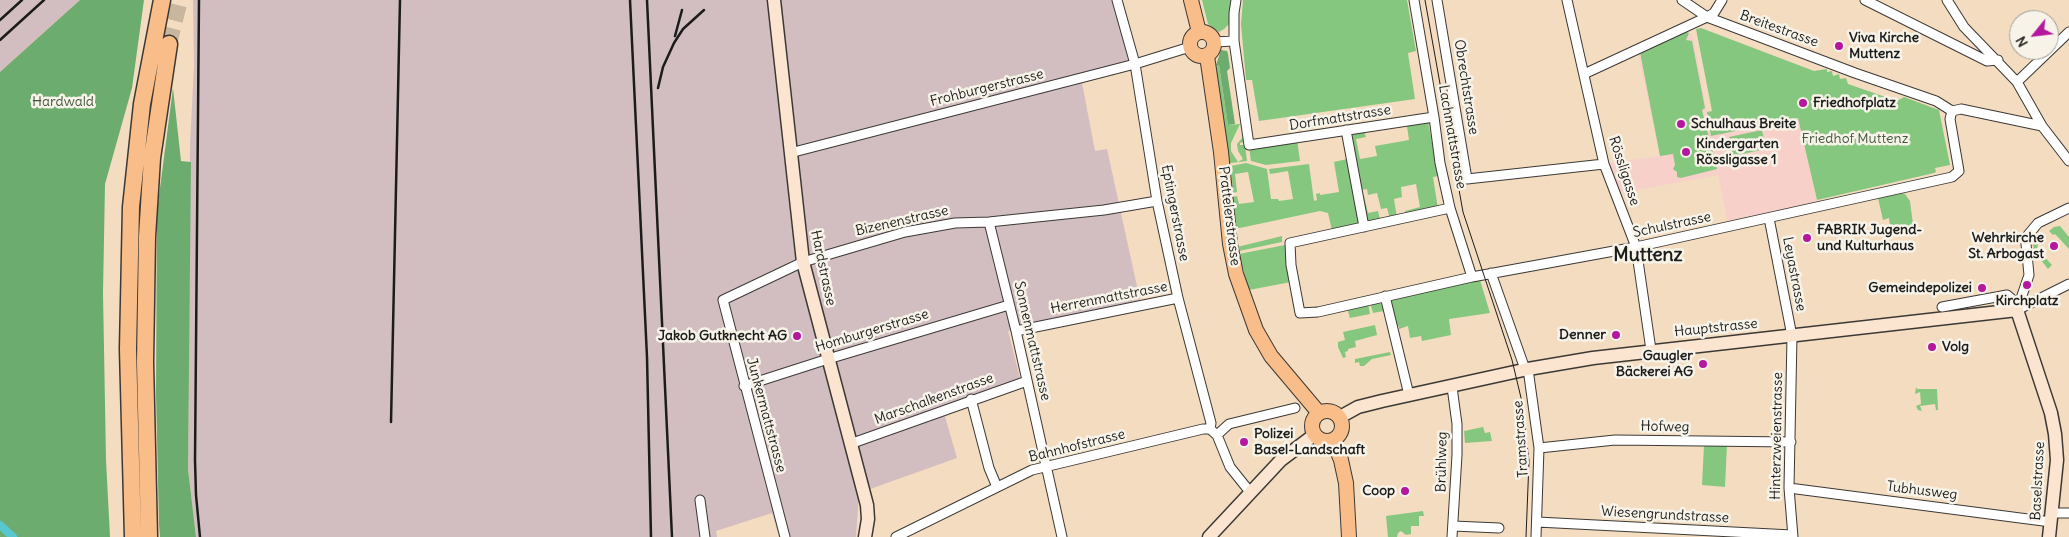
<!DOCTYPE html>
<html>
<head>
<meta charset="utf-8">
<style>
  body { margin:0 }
  #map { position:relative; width:2069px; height:537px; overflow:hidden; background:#f4dcc0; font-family:Delius,sans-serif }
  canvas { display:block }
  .north { position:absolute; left:2009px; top:10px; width:50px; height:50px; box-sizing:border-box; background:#f7f3e8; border:1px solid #9f9d96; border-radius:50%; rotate:241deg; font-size:14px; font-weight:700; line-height:20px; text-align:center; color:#1c1c1c }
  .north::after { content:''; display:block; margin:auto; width:18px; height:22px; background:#b5179e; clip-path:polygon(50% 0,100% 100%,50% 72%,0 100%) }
</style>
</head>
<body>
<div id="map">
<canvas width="2069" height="537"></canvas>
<div class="north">N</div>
</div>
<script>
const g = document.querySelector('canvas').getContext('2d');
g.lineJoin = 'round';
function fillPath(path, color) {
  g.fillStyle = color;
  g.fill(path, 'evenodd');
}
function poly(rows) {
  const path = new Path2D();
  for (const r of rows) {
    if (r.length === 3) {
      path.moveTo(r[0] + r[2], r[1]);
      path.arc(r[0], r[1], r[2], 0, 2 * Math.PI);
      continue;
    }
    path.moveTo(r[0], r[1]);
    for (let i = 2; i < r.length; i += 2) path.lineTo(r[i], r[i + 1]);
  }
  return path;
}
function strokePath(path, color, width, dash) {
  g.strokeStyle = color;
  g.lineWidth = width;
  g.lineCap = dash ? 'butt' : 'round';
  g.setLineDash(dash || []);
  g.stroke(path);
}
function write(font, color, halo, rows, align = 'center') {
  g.font = font + ' Delius,sans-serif';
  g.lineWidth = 5;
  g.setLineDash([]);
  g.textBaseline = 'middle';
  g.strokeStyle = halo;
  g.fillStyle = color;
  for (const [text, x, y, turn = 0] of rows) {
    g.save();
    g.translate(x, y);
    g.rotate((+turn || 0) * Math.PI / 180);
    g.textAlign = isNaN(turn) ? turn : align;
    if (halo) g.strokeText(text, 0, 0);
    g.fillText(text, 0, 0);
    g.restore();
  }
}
const built = poly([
  [1686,31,1692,35,1694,40,1711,135,1798,118,1817,202,1728,223,1718,175,1626,192,1619,191,1609,163,1660,156,1638,52]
]);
const industrial = poly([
  [0,0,80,0,0,72],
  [193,0,1117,0,1135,64,1082,83,1095,151,1107,149,1140,300,1008,331,1020,378,942,406,957,458,859,493,856,537,779,537,772,513,716,531,717,537,196,537,188,469,190,145,194,65]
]);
const green = poly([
  [1202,0,1231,0,1229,24,1224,29,1219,32,1208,24],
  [1243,0,1407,0,1416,51,1408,53,1415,99,1259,121,1252,80,1246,80,1241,24],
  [1701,28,1814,71,1827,69,1827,72,1832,71,1833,76,1839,74,1840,79,1846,78,1848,84,1897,101,1904,97,1939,110,1950,165,1935,168,1936,172,1934,173,1817,200,1798,118,1711,136,1707,112,1712,111,1696,29],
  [1687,32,1689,33,1686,40,1692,41,1705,108,1702,110,1717,169,1681,178,1677,177,1677,172,1673,169,1675,165,1673,154,1660,156,1640,52],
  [1216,65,1219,65,1228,125,1240,124,1231,143,1231,151,1238,162,1243,159,1238,151,1237,144,1243,137,1244,142,1240,143,1240,145,1245,145,1247,161,1231,163,1229,162],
  [1428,121,1438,176,1433,177,1438,209,1407,214,1405,211,1420,207,1416,184,1401,187,1402,197,1394,199,1397,218,1390,219,1387,208,1381,209,1377,193,1368,195,1367,189,1361,190,1352,133,1364,131,1366,137,1356,139,1360,159,1377,156,1375,146,1409,140,1407,126,1382,130,1382,129],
  [1762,130,1766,149,1733,156,1729,137],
  [1297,139,1300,161,1266,165,1251,161,1249,147],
  [1347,159,1360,221,1355,226,1332,230,1328,213,1320,211,1235,229,1233,197,1237,196,1239,204,1254,202,1248,172,1235,174,1237,192,1233,193,1231,166,1246,163,1267,169,1271,199,1278,199,1279,201,1293,199,1288,171,1270,174,1269,169,1309,164,1314,201,1317,200,1316,194,1320,193,1320,195,1339,192,1334,162],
  [1901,193,1905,194,1910,201,1914,232,1908,232,1907,228,1894,229,1890,226,1889,218,1883,220,1878,198],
  [1364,196,1368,213,1378,211,1380,219,1371,224,1366,221,1361,197],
  [2060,226,2069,237,2069,249,2055,234,2053,235,2049,231,2054,227],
  [1282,236,1282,242,1239,251,1237,247],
  [2036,237,2039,238,2037,249,2052,265,2048,269,2034,251,2033,244],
  [1285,245,1291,282,1249,290,1239,254],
  [1480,280,1490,313,1449,319,1451,335,1422,341,1421,336,1410,338,1408,326,1399,329,1399,326,1395,326,1391,305,1392,299],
  [1376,302,1381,304,1384,311,1373,313,1370,303],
  [1368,303,1370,314,1350,318,1347,308],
  [1375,325,1377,335,1355,341,1356,347,1348,349,1348,351,1345,352,1346,357,1343,358,1338,347,1338,342,1345,340,1343,332],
  [1390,352,1391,355,1372,359,1364,366,1360,366,1359,362,1355,363,1355,359],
  [1916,387,1917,389,1937,389,1938,410,1936,410,1935,404,1920,406,1922,411,1918,410,1916,406,1921,404,1920,392,1915,394],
  [1483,427,1485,433,1490,432,1492,441,1465,443,1464,431],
  [1704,445,1727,445,1725,487,1702,485],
  [1423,511,1424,516,1419,516,1419,526,1411,526,1411,534,1406,535,1401,531,1398,533,1397,537,1388,537,1386,516]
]);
const forest = poly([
  [80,0,144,0,132,88,105,184,103,293,106,460,110,537,0,537,0,72],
  [1221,50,1227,51,1228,54,1230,68,1227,71,1235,124,1228,125,1219,65,1216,65],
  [173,88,181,161,191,162,188,469,196,537,160,537,159,524,156,393,157,211]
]);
const canal = poly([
  [0,525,13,537]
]);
const highwayTunnel = poly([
  [169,44,180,0]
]);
const street = poly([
  [1117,0,1135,64,1157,201,1178,298,1211,423,1210,429],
  [1236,0,1234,13,1234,41,1249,145,1434,117],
  [1414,0,1434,117,1440,163,1450,208,1472,277],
  [1437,0,1467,179,1604,164],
  [1567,0,1604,164,1636,247,1651,350],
  [1682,0,1707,17,1855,73,1936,101,1952,111,1961,109,2042,126],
  [1865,0,1987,61,1998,60],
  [1947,0,1964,27,2017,82,2042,126,2069,161],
  [1214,42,1234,41],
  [1584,74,1707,17,1714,13,1722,0],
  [2017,82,2069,32],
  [1346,130,1364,227],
  [790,153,1135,64,1190,47],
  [1450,208,1290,243,1291,265,1300,313,1318,312,1472,277,1636,247,1952,177,1959,171,1950,119,1952,111],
  [1769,218,1792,336,1789,488,1793,537],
  [989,222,1016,331,1062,537],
  [1491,273,1525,369],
  [1385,296,1409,395],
  [1942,307,2007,295,2014,301,2017,310],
  [2017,310,2029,275,2026,244,2028,235,2038,223,2069,208],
  [2017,310,2069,284],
  [1016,331,1178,298],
  [1528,369,1539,448,1536,537],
  [744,386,828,359,1009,305],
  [971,399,989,468,997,487],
  [1217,435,1229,424,1295,408],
  [850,444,1027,381],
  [1539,448,1615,440,1791,442],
  [1789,488,2051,522],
  [700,500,705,537],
  [2052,513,2069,513],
  [1537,522,1792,535],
  [1453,526,1499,528],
  [785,537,723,300,803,262,905,232,955,223,989,222,1104,210,1157,201],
  [896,537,1032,470,1203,429,1210,429,1217,435,1230,467,1250,492],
  [1452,537,1457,455,1457,424,1452,387]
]);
const secondary = poly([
  [774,0,803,262,867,505,868,519,865,537],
  [1340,417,1358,407,1382,401,1528,369,1593,358,2017,310,2051,413,2055,434,2057,460,2049,537],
  [1209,537,1281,460,1314,435]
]);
const primary = poly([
  [1191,0,1199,32],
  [1202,44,12],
  [1207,56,1221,152,1230,244,1236,274,1256,330,1271,356,1319,413],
  [1327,426,15],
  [1333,441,1341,460,1346,483,1349,537]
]);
const highway = poly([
  [133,537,128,349,131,207,142,104,162,0],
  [149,537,145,362,147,237,152,158,169,44]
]);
const tram = poly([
  [1425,0,1463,212,1512,360,1522,402,1529,461,1526,537]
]);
const rail = poly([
  [199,0,195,460,196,495,200,537],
  [630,0,647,357,651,537],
  [647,0,672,537],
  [0,20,22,0],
  [675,36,682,10],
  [0,40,44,0],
  [658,88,663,67,674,43,683,29,704,10],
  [391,422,400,0]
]);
const markers = [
  [1839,46,5,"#b5179e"],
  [1803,103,5,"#b5179e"],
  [1681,124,5,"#b5179e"],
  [1686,152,5,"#b5179e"],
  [1807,238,5,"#b5179e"],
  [2054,246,5,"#b5179e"],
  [2027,285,5,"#b5179e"],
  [1982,288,5,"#b5179e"],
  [1616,335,5,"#b5179e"],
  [797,336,5,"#b5179e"],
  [1932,347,5,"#b5179e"],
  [1703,364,5,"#b5179e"],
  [1244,442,5,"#b5179e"],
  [1405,491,5,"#b5179e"]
];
const streetNames = [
  ["Breitestrasse",1779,29,20],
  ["Obrechtstrasse",1466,87,81],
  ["Frohburgerstrasse",987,88,-14],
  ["Dorfmattstrasse",1340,118,-9],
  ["Lachmattstrasse",1452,137,80],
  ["Rössligasse",1624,171,72],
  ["Eptingerstrasse",1175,213,79],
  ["Prattelerstrasse",1229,216,83],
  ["Bizenenstrasse",902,221,-13],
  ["Schulstrasse",1672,225,-12],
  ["Hardstrasse",823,268,78],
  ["Leyastrasse",1794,274,79],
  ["Herrenmattstrasse",1109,298,-11],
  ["Hauptstrasse",1716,328,-6],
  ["Homburgerstrasse",872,331,-17],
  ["Sonnenmattstrasse",1032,341,77],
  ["Marschalkenstrasse",934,399,-20],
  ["Junkermattstrasse",766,415,75],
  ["Hofweg",1665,427,1],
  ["Hinterzweienstrasse",1777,436,-89],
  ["Tramstrasse",1521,439,-94],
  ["Bahnhofstrasse",1077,446,-14],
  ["Brühlweg",1442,462,-89],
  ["Baselstrasse",2038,481,-87],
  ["Tubhusweg",1922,491,7],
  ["Wiesengrundstrasse",1665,515,3]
];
const poiNames = [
  ["Viva Kirche",1849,38],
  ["Muttenz",1849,54],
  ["Friedhofplatz",1813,103],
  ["Schulhaus Breite",1691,124],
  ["Kindergarten",1696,144],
  ["Rössligasse 1",1696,160],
  ["FABRIK Jugend-",1817,230],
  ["und Kulturhaus",1817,246],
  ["Wehrkirche",2044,238,"right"],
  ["St. Arbogast",2044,254,"right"],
  ["Gemeindepolizei",1972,288,"right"],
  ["Kirchplatz",2027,301,"center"],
  ["Denner",1606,335,"right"],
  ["Jakob Gutknecht AG",787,336,"right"],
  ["Volg",1942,347],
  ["Gaugler",1693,356,"right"],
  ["Bäckerei AG",1693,372,"right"],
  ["Polizei",1254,434],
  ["Basel-Landschaft",1254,450],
  ["Coop",1395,491,"right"]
];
const parkNames = [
  ["Hardwald",63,102],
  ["Friedhof Muttenz",1855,139]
];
const districtNames = [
  ["Muttenz",1648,256]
];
fillPath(built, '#f7d0c9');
fillPath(industrial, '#d2bec1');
fillPath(green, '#86c77f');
fillPath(forest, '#6cac6e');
strokePath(canal, '#59c7ce', 8);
strokePath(highwayTunnel, '#c9b69f', 16, [16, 8]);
strokePath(street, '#3c3935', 11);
strokePath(secondary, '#3c3935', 15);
strokePath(primary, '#3c3935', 16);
strokePath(highway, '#3c3935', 19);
strokePath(street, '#fff', 9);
strokePath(secondary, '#fce5d0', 12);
strokePath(primary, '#f8bd89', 14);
strokePath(highway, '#f8bd89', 16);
strokePath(tram, '#1c1c1c', 1);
strokePath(rail, '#1c1c1c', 2.5);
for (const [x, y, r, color] of markers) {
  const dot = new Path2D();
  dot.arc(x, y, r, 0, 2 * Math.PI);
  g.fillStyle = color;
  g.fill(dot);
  strokePath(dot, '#f7f3e8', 2);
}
write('14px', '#1c1c1c', '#f7f3e8', streetNames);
write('bold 14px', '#1c1c1c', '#f7f3e8', poiNames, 'left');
write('14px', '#41583f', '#f7f3e8', parkNames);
write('bold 19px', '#1c1c1c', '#f7f3e8', districtNames);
</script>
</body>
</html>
